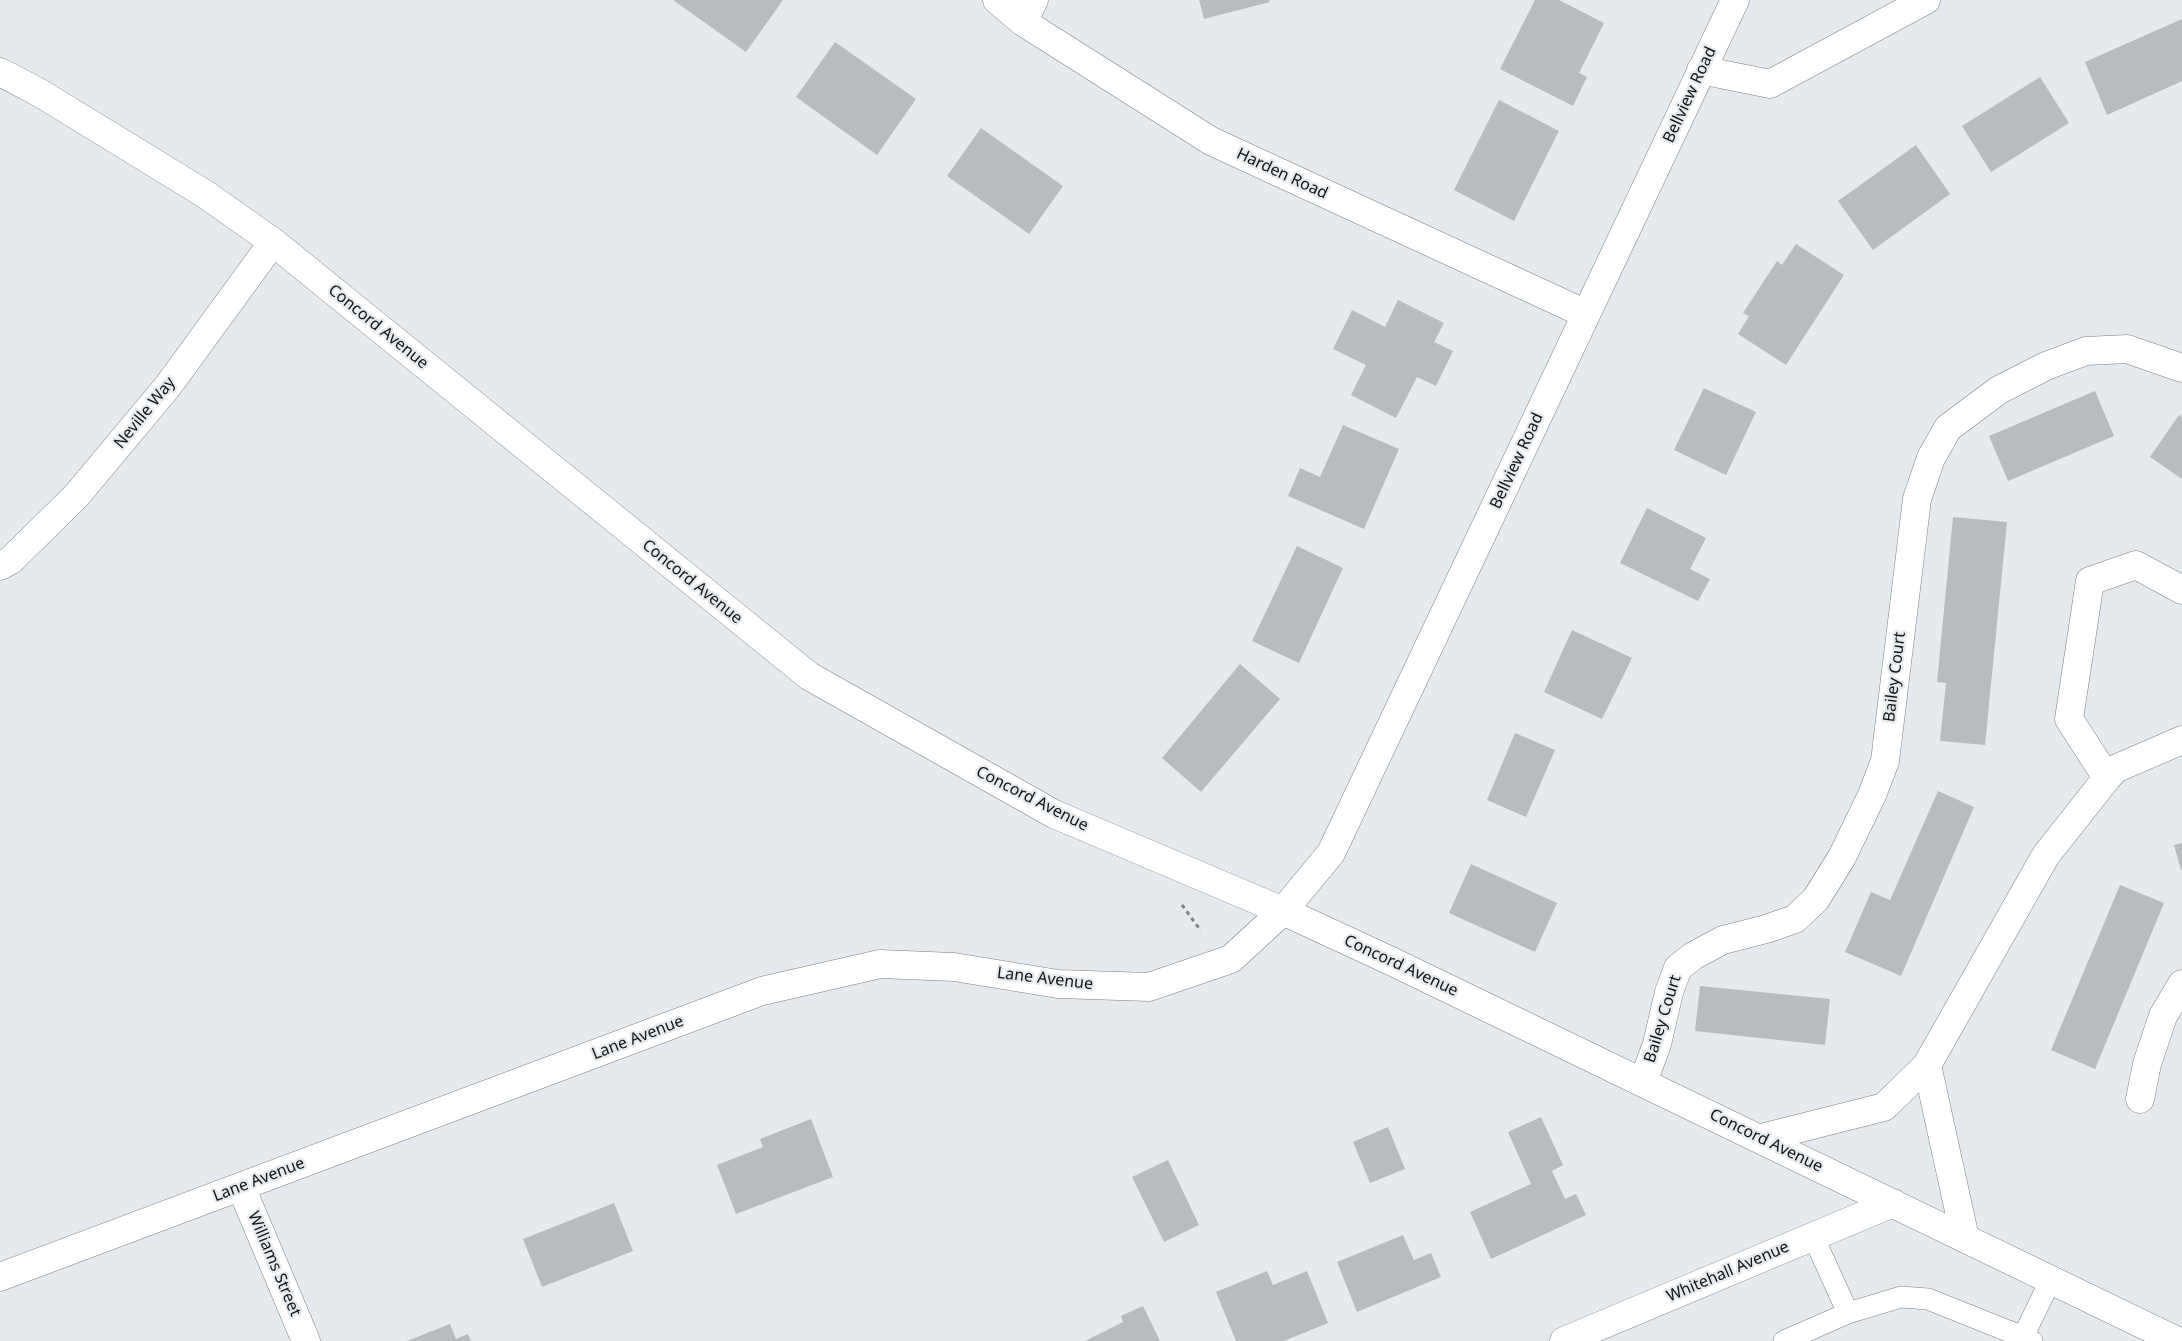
<!DOCTYPE html>
<html>
<head>
<meta charset="utf-8">
<style>
  body { margin:0 }
  canvas { display:block; background:#e4eaed }
</style>
</head>
<body>
<canvas width="2182" height="1341"></canvas>
<script>
const g = document.querySelector('canvas').getContext('2d');
g.lineJoin = 'round';
function fillPath(path, color) {
  g.fillStyle = color;
  g.fill(path, 'evenodd');
}
function poly(rows) {
  const path = new Path2D();
  for (const r of rows) {
    path.moveTo(r[0], r[1]);
    for (let i = 2; i < r.length; i += 2) path.lineTo(r[i], r[i + 1]);
  }
  return path;
}
function strokePath(path, color, width, dash) {
  g.strokeStyle = color;
  g.lineWidth = width;
  g.lineCap = dash ? 'butt' : 'round';
  g.setLineDash(dash || []);
  g.stroke(path);
}
function write(font, color, halo, rows, align = 'center') {
  g.font = font + ' "Noto Sans",sans-serif';
  g.lineWidth = 4.5;
  g.setLineDash([]);
  g.textBaseline = 'middle';
  g.strokeStyle = halo;
  g.fillStyle = color;
  for (const [text, x, y, turn = 0] of rows) {
    g.save();
    g.translate(x, y);
    g.rotate((+turn || 0) * Math.PI / 180);
    g.textAlign = isNaN(turn) ? turn : align;
    if (halo) g.strokeText(text, 0, 0);
    g.fillText(text, 0, 0);
    g.restore();
  }
}
const building = poly([
  [673,0,783,0,746,52],
  [1199,0,1269,0,1270,2,1204,19],
  [1535,0,1559,0,1604,23,1579,73,1587,77,1573,106,1500,69],
  [2182,19,2182,81,2107,115,2085,62],
  [835,42,916,99,877,155,796,97],
  [2040,77,2069,123,1991,172,1962,126],
  [1499,100,1559,131,1514,221,1454,190],
  [981,128,1063,186,1029,234,947,176],
  [1916,145,1950,194,1873,250,1838,201],
  [1796,244,1844,275,1786,365,1738,334,1749,316,1743,313,1777,261,1782,265],
  [1398,300,1444,323,1434,342,1453,351,1436,386,1417,377,1396,418,1351,395,1366,365,1333,349,1352,310,1385,327],
  [1704,388,1756,412,1726,475,1674,450],
  [2095,391,2114,436,2008,481,1989,436],
  [2179,415,2182,417,2182,479,2150,457],
  [1343,425,1399,449,1364,529,1288,496,1300,468,1320,477],
  [1647,508,1706,538,1690,569,1710,579,1698,601,1620,563],
  [1953,517,2007,522,1985,745,1940,741,1946,683,1937,682],
  [1297,546,1343,568,1299,663,1252,641],
  [1572,630,1632,658,1602,719,1544,692],
  [1240,664,1280,699,1201,792,1162,758],
  [1515,733,1555,750,1526,817,1487,800],
  [1938,791,1974,807,1901,976,1845,952,1871,892,1890,900],
  [2182,843,2182,870,2181,870,2174,845],
  [1471,864,1557,903,1535,952,1449,913],
  [2120,885,2164,903,2095,1069,2051,1050],
  [1700,986,1830,999,1825,1045,1695,1031],
  [1541,1117,1563,1165,1552,1171,1565,1199,1576,1194,1586,1215,1491,1259,1470,1212,1531,1184,1508,1132],
  [811,1119,833,1177,736,1214,717,1165,763,1147,760,1139],
  [1388,1127,1405,1169,1370,1183,1353,1142],
  [1168,1160,1199,1225,1164,1242,1132,1177],
  [614,1203,633,1251,542,1287,523,1239],
  [1403,1235,1414,1260,1431,1253,1441,1277,1357,1312,1337,1262],
  [1267,1271,1273,1285,1307,1271,1328,1323,1284,1341,1236,1341,1216,1292],
  [1143,1306,1160,1341,1085,1341,1123,1322,1121,1316],
  [450,1324,456,1339,468,1334,471,1341,407,1341]
]);
const path = poly([
  [1182,905,1201,931]
]);
const service = poly([
  [1813,1236,1848,1313,1901,1297,1928,1299,2023,1337],
  [1784,1341,1848,1313],
  [2032,1341,2023,1337,2051,1279]
]);
const minor = poly([
  [997,0,1023,22,1211,141,1586,314],
  [1023,22,1034,0],
  [0,566,11,560,77,495,168,386,273,242],
  [2107,778,2069,719,2090,581,2136,565,2182,590],
  [1927,1065,1965,1238],
  [1643,1082,1657,1044,1669,992,1678,968,1693,956,1723,940,1766,929,1795,919,1816,899,1842,857,1872,795,1885,761,1917,499,1931,458,1948,428,1999,390,2046,366,2086,351,2127,349,2182,368],
  [2140,1099,2147,1064,2163,1016,2182,984],
  [1761,1138,1884,1107,1927,1065,2046,855,2107,778,2115,769,2182,740],
  [241,1187,306,1341]
]);
const tertiary = poly([
  [1701,70,1770,84,1926,0],
  [0,72,40,93,205,194,273,242,809,676,1054,814,1283,911,1391,961,2177,1341],
  [0,1277,762,991,880,964,954,967,1058,984,1149,987,1231,959,1283,911,1331,853,1735,0],
  [1564,1341,1893,1203]
]);
const streetNames = [
  ["Bellview Road",1690,95,-65],
  ["Harden Road",1282,174,25],
  ["Concord Avenue",378,327,39],
  ["Neville Way",145,413,-51],
  ["Bellview Road",1517,461,-65],
  ["Concord Avenue",692,582,39],
  ["Bailey Court",1895,677,-83],
  ["Concord Avenue",1032,799,27],
  ["Concord Avenue",1401,966,25],
  ["Lane Avenue",1045,979,7],
  ["Bailey Court",1663,1019,-73],
  ["Lane Avenue",638,1038,-21],
  ["Concord Avenue",1766,1141,26],
  ["Lane Avenue",259,1180,-21],
  ["Williams Street",274,1264,67],
  ["Whitehall Avenue",1728,1272,-23]
];
fillPath(building, '#b7bcbf');
strokePath(service, '#7b8083', 22);
strokePath(minor, '#7b8083', 29);
strokePath(tertiary, '#7b8083', 29);
strokePath(path, '#818587', 3, [4, 4]);
strokePath(service, '#fff', 21);
strokePath(minor, '#fff', 28);
strokePath(tertiary, '#fff', 28);
write('16px', '#121415', '#e4eaed', streetNames);
</script>
</body>
</html>
